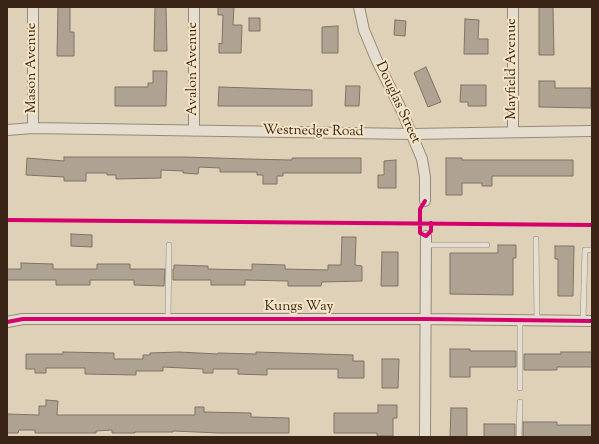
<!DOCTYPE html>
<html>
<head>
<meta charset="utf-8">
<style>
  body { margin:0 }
  #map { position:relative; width:599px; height:444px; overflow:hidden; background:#dfd1b7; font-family:"Sorts Mill Goudy",serif }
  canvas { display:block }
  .frame { position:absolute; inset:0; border:8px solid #3a2415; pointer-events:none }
</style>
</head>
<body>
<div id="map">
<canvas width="599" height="444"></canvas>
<div class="frame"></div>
</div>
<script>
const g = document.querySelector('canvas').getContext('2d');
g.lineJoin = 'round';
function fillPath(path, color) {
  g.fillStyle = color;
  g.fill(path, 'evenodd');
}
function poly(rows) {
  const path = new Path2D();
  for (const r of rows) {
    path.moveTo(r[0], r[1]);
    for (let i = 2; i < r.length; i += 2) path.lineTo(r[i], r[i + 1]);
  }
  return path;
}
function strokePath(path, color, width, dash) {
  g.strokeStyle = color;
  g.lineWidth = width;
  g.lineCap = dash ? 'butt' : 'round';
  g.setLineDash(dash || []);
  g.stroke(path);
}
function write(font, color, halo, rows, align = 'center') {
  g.font = font + ' "Sorts Mill Goudy",serif';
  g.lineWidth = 4;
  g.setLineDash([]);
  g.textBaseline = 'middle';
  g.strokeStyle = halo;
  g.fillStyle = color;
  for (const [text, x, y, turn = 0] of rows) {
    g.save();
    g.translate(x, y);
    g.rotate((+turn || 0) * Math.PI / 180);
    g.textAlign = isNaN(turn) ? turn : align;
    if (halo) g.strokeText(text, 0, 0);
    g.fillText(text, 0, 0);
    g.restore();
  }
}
const building = poly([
  [58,7,70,7,70,32,74,32,74,56,57,56,58,7],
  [155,7,166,7,167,51,154,51,155,7],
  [218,7,234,7,233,25,242,25,241,53,219,53,219,43,222,44,223,15,218,15,218,7],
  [539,7,553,7,554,55,539,55,539,7],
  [249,18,260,18,260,31,249,31,249,18],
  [465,19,479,20,478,39,488,39,488,54,464,54,465,19],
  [395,20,406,21,405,36,394,35,395,20],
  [338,26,338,53,322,53,322,27,338,26],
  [426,67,441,102,428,107,414,73,426,67],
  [153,71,167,71,166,106,115,106,115,87,148,87,148,83,153,83,153,71],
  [539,81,555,81,555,88,591,88,591,108,539,107,539,81],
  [461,85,486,85,486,106,468,106,468,102,460,102,461,85],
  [346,86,360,86,359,106,345,106,346,86],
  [219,87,312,90,312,106,218,106,219,87],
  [64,157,184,157,247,159,292,160,292,158,361,158,361,173,283,173,283,176,277,176,277,184,263,184,263,175,257,175,257,172,220,172,220,168,199,167,198,174,183,173,183,171,161,170,161,178,116,179,116,175,107,175,107,173,86,173,86,181,64,181,64,177,26,175,27,158,64,161,64,157],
  [446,158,462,158,462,160,573,160,573,176,492,176,492,186,482,186,482,183,462,183,462,195,446,195,446,158],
  [396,160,396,188,378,188,378,175,384,175,384,161,396,160],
  [71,234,92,235,92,247,71,246,71,234],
  [342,237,356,237,355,265,362,266,362,281,322,282,321,286,288,286,288,281,245,280,245,285,211,285,211,280,173,280,173,269,174,269,174,265,208,266,208,269,252,270,252,264,285,265,285,269,328,270,328,265,341,265,342,237],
  [498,245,516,245,516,258,513,258,513,295,450,294,450,253,498,253,498,245],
  [555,246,574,246,573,296,558,296,558,259,555,259,555,246],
  [382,252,398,252,398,286,381,286,382,252],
  [21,263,53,264,53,269,97,269,97,264,130,264,130,269,165,269,164,286,134,285,134,280,90,280,90,285,56,285,56,280,7,280,7,269,21,269,21,263],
  [450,349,470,349,470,351,516,351,516,367,470,367,470,377,450,377,450,349],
  [63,352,114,353,114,359,143,359,143,355,150,355,150,353,179,352,218,354,218,353,256,354,256,352,353,355,353,361,364,361,364,378,338,378,338,369,267,369,267,375,238,374,238,369,213,369,213,373,203,373,203,369,163,367,163,371,136,371,136,375,85,374,85,368,46,368,46,373,35,373,35,369,26,369,26,354,63,354,63,352],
  [561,352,592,352,592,367,557,367,557,370,524,370,524,354,561,354,561,352],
  [382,359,399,359,398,388,382,388,382,359],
  [46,400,58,401,57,415,195,415,195,407,204,407,204,412,251,413,251,417,289,418,289,433,219,433,173,431,173,432,135,432,135,433,112,433,112,430,96,431,96,433,35,433,35,430,19,430,18,433,7,433,7,414,39,415,39,406,46,406,46,400],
  [378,405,397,405,397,418,393,418,393,436,377,436,377,433,334,433,334,413,378,413,378,405],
  [451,408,467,408,467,437,450,437,451,408],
  [523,422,557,422,557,425,592,425,592,437,523,437,523,422],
  [484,424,515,424,515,437,484,437,484,424]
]);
const lane = poly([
  [536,239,537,320],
  [426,245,487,245],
  [168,319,169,245],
  [520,320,520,388],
  [583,321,585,250,592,250],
  [519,437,520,402]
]);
const street = poly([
  [33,7,33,128],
  [359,7,364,30,377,61,401,109,422,159,425,177,425,201],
  [513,7,513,132],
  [7,130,33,128,412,134,592,131],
  [194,131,194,7],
  [7,322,23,319,426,319,592,321],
  [425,437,426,236]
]);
const cycleway = poly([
  [425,201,420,209,420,233,426,236,431,231,431,223],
  [7,220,592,225],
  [7,322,23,319,426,319,592,321]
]);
const streetNames = [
  ["Mason Avenue",33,68,-90],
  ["Avalon Avenue",194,69,-90],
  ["Mayfield Avenue",513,69,-90],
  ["Douglas Street",397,103,65],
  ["Westnedge Road",313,132,1],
  ["Kungs Way",299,308]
];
fillPath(building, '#aea392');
strokePath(building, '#7e7364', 1);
strokePath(lane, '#958a7a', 6);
strokePath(street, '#958a7a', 12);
strokePath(lane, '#e5ded0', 5);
strokePath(street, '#e5ded0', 10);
strokePath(cycleway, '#d6006c', 4);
write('14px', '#3a2415', '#f5e4c6', streetNames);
</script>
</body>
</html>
